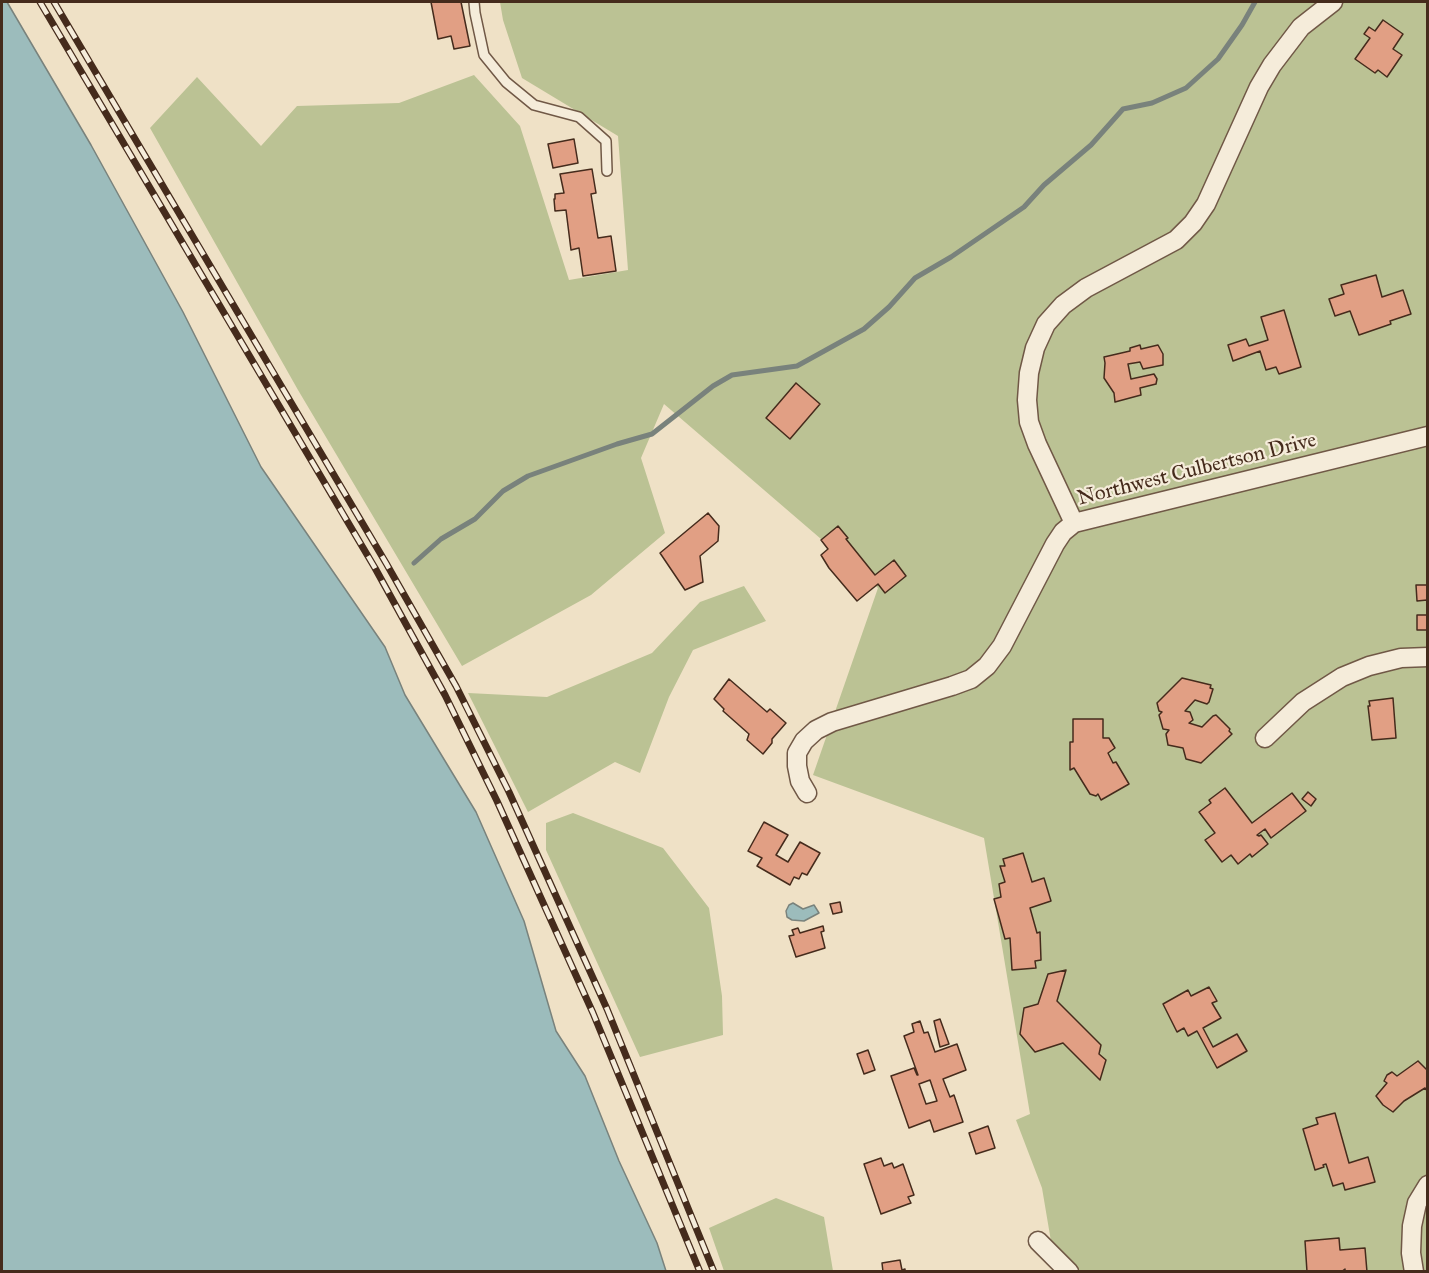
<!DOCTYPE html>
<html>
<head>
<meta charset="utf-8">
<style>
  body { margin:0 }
  #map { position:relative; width:1429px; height:1273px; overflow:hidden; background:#efe1c6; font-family:"IM FELL Great Primer",serif }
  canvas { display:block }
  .frame { position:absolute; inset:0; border:3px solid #452b1c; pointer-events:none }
</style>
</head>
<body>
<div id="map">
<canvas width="1429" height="1273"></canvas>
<div class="frame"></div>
</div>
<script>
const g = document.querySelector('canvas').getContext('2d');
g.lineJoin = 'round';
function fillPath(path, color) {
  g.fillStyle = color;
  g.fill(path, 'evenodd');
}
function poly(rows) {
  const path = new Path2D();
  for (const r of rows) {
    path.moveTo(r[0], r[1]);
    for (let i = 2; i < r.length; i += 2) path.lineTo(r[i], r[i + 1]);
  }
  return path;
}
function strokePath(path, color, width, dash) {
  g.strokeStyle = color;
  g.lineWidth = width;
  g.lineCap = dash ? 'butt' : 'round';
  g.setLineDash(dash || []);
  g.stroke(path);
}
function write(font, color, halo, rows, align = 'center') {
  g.font = font + ' "IM FELL Great Primer",serif';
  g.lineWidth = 4.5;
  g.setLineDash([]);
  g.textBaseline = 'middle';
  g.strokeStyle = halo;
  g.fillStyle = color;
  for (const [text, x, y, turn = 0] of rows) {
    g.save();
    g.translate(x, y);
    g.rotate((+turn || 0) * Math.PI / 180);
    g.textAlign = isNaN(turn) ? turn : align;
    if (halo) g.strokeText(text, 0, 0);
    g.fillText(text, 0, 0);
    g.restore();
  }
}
const green = poly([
  [500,2,1427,2,1427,1271,1056,1271,1042,1188,1016,1120,1030,1114,984,838,813,775,878,588,664,404,641,458,665,533,591,595,462,666,298,390,150,128,197,77,261,146,297,106,399,103,474,75,520,126,569,280,628,270,618,136,522,78,503,20],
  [744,586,766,621,693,650,669,697,640,773,615,762,528,812,468,693,547,697,652,653,700,602],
  [573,813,663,848,709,908,722,996,723,1035,640,1057,546,850,546,823],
  [776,1198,824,1217,833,1271,724,1271,709,1228]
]);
const water = poly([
  [2,2,7,2,91,145,183,312,261,467,385,647,405,695,476,812,524,921,556,1031,585,1076,619,1161,657,1243,666,1271,2,1271,2,2],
  [793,903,803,909,814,905,819,913,804,921,792,920,787,917,786,911,789,905,793,903]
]);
const stream = poly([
  [414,563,441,539,475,519,503,491,528,476,617,444,652,434,713,386,732,375,797,366,864,329,889,307,915,278,951,257,1024,207,1044,185,1091,145,1123,109,1152,103,1186,88,1218,59,1242,25,1255,2]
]);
const building = poly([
  [431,2,461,2,470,46,454,49,451,36,438,39,431,2],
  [1383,20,1403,34,1393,49,1402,55,1387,77,1378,70,1375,73,1355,59,1370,38,1364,34,1369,27,1375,31,1383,20],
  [574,139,578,163,553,168,548,144,574,139],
  [592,169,596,193,591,194,598,238,611,236,616,271,583,276,579,248,571,250,566,210,555,211,554,199,555,199,555,194,564,193,560,174,592,169],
  [1376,275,1382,297,1403,290,1411,314,1390,321,1391,324,1359,335,1350,311,1335,316,1329,299,1344,294,1341,285,1376,275],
  [1284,310,1301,367,1279,374,1276,367,1266,370,1260,351,1233,361,1228,345,1246,339,1249,346,1268,340,1261,317,1284,310],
  [1140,345,1141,349,1158,345,1163,354,1163,365,1143,369,1140,362,1128,364,1131,379,1154,374,1157,379,1156,384,1140,388,1141,395,1115,402,1114,393,1104,378,1105,363,1104,357,1130,351,1130,348,1140,345],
  [796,383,820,404,790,439,766,418,796,383],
  [708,513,719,526,718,541,700,556,703,582,685,590,660,553,708,513],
  [838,526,848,538,846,539,875,575,894,560,906,576,885,593,878,584,857,601,829,568,821,555,828,549,821,540,838,526],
  [1416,585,1428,585,1428,630,1417,630,1417,615,1427,615,1427,600,1417,601,1416,585],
  [1182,678,1211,685,1210,688,1213,689,1209,702,1207,704,1195,700,1185,711,1190,712,1193,720,1189,723,1202,727,1213,716,1216,715,1230,729,1229,731,1232,734,1201,763,1186,759,1183,748,1168,745,1166,734,1169,730,1163,729,1159,715,1162,712,1159,711,1157,703,1182,678],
  [729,679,767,712,770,709,786,723,772,739,772,743,763,754,747,740,749,734,723,711,724,709,714,699,729,679],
  [1393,698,1396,738,1372,740,1368,706,1370,706,1369,701,1393,698],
  [1073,719,1103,719,1103,738,1109,738,1115,748,1108,753,1113,763,1116,762,1129,784,1101,800,1098,794,1096,796,1090,794,1074,768,1070,770,1070,742,1073,742,1073,719],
  [1225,788,1252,823,1292,793,1306,811,1271,838,1265,829,1257,835,1259,836,1261,835,1268,844,1252,857,1250,854,1238,864,1231,855,1222,862,1205,840,1215,833,1199,812,1211,803,1209,800,1225,788],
  [1308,792,1316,799,1311,806,1302,799,1308,792],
  [764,822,788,835,776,855,788,862,800,842,820,853,807,875,802,873,799,879,794,877,790,885,757,866,762,858,748,851,764,822],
  [1023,853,1032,882,1044,878,1051,901,1030,908,1037,933,1040,932,1041,960,1035,961,1036,968,1012,970,1010,938,1005,939,994,899,1001,897,999,884,1005,882,1000,866,1005,866,1003,859,1023,853],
  [840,902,842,912,833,914,830,904,840,902],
  [823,926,824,931,821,932,825,948,796,957,789,936,794,935,792,930,798,928,800,933,823,926],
  [1066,970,1057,1001,1101,1045,1099,1054,1106,1060,1100,1080,1063,1043,1035,1052,1020,1034,1024,1008,1038,1004,1048,974,1066,970],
  [1209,987,1217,1001,1212,1003,1221,1018,1203,1028,1213,1047,1237,1034,1247,1051,1217,1068,1197,1031,1188,1036,1184,1028,1177,1032,1163,1004,1188,990,1191,996,1209,987],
  [940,1019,949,1044,940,1047,934,1021,940,1019],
  [920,1021,924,1033,928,1032,935,1052,957,1044,966,1070,943,1079,950,1097,954,1095,963,1122,934,1132,930,1120,909,1128,891,1076,914,1068,917,1075,918,1075,904,1036,914,1032,912,1024,920,1021],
  [930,1080,937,1101,926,1104,919,1084,930,1080],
  [868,1050,875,1070,864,1074,857,1054,868,1050],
  [1418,1061,1426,1069,1428,1068,1428,1092,1425,1088,1404,1101,1393,1112,1383,1105,1376,1096,1387,1083,1384,1081,1387,1075,1392,1072,1397,1076,1418,1061],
  [1335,1113,1349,1163,1368,1157,1375,1182,1345,1190,1343,1183,1333,1186,1326,1164,1323,1165,1324,1167,1315,1170,1303,1129,1318,1124,1316,1118,1335,1113],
  [988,1126,995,1148,976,1154,969,1133,988,1126],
  [881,1158,884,1166,892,1163,894,1168,903,1164,914,1195,908,1197,911,1203,881,1214,864,1164,881,1158],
  [1339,1238,1340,1250,1365,1248,1367,1272,1345,1272,1345,1269,1341,1272,1307,1272,1305,1241,1339,1238],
  [900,1260,902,1270,905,1269,905,1272,883,1272,882,1263,900,1260]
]);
const service = poly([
  [474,2,475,13,484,55,506,82,534,105,579,117,606,141,607,171]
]);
const minor = poly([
  [1074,523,1037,444,1029,422,1027,400,1029,373,1035,348,1046,324,1063,305,1086,288,1176,240,1193,223,1206,204,1259,87,1272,65,1301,27,1333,2],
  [1265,738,1303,702,1342,677,1369,666,1401,658,1428,657],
  [807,793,800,781,797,766,797,753,804,741,816,730,832,722,952,686,971,679,987,666,1002,646,1055,544,1063,532,1074,523,1428,436],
  [1038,1241,1069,1272],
  [1414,1272,1411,1253,1412,1226,1417,1203,1428,1185]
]);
const rail = poly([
  [40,2,375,568,445,695,497,801,593,1013,700,1272],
  [54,2,386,563,456,686,509,792,607,1009,714,1272]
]);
const streetNames = [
  ["Northwest Culbertson Drive",1197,470,-14]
];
fillPath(green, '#bbc294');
fillPath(water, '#9cbcbc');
strokePath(water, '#79827c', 1.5);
strokePath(stream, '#79827c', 5);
fillPath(building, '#e19f84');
strokePath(building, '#452b1c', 1.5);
strokePath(service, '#705846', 12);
strokePath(minor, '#705846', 21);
strokePath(service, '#f5ecda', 9);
strokePath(minor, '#f5ecda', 18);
strokePath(rail, '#452b1c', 7);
strokePath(rail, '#f5ecda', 4.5, [14]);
write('21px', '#452b1c', '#f5ecda', streetNames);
</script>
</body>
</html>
